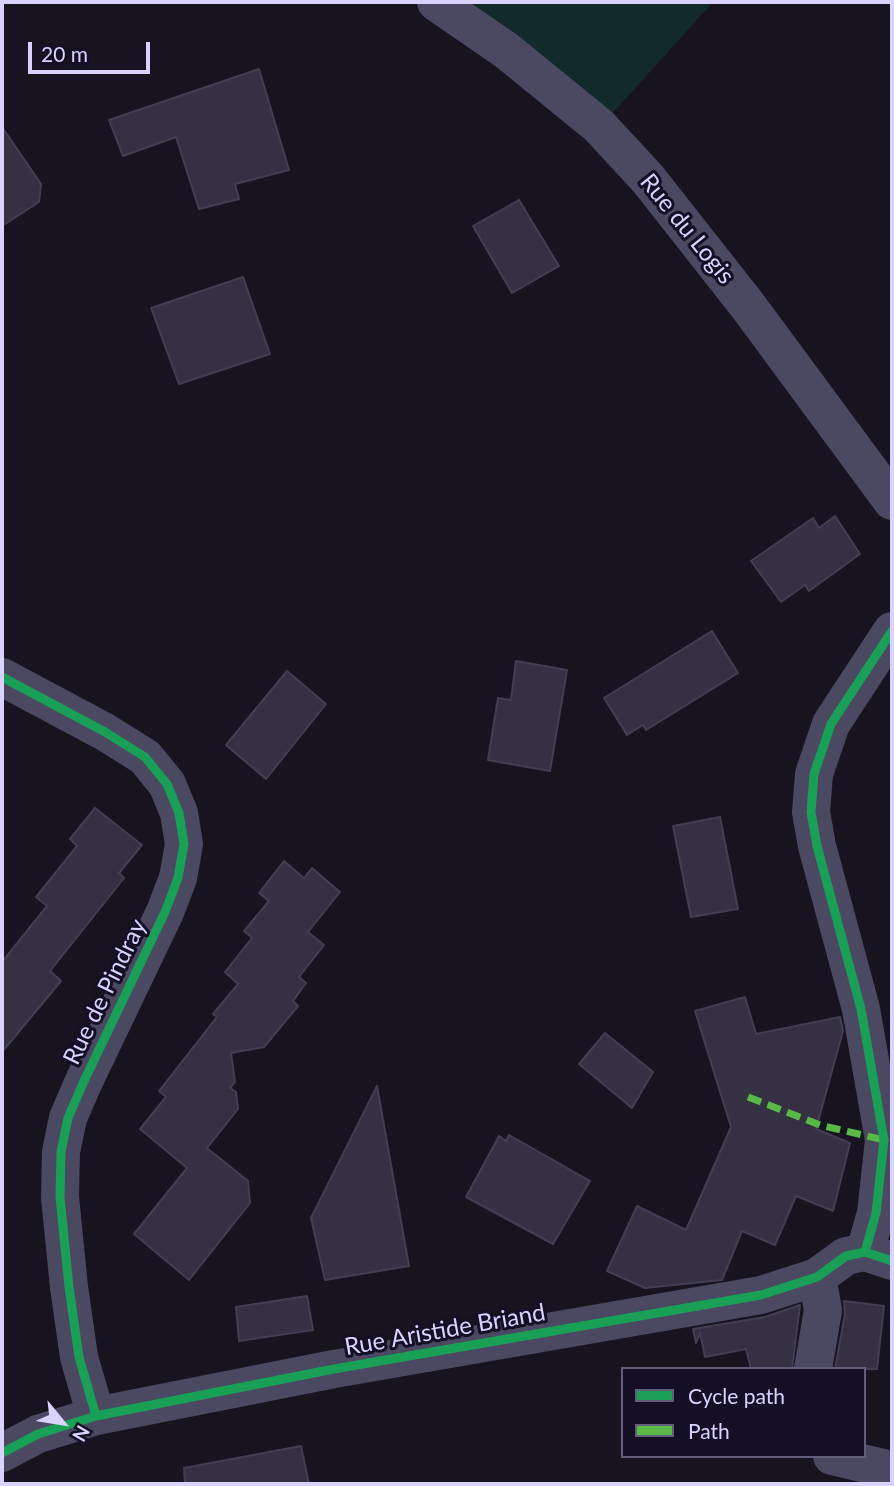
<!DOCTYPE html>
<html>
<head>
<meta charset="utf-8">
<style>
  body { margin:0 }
  #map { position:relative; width:894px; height:1486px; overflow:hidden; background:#171420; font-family:Lato,sans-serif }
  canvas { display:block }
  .frame { position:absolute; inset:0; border:4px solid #dad3ff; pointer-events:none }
  .legend { position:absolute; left:621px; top:1367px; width:245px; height:91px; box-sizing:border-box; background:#140f25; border:2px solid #635d7c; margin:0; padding:9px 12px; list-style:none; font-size:21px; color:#dad3ff }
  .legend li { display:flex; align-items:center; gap:14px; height:35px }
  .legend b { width:35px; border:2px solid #635d7c }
  .north { position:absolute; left:28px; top:1388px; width:70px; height:70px; -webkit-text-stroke:5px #140f25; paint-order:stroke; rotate:120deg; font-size:19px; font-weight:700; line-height:28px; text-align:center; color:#dad3ff }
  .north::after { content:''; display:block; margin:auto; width:24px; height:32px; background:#dad3ff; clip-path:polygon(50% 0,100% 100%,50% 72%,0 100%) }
  .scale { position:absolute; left:28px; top:42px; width:122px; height:32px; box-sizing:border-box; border:4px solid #dad3ff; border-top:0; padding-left:9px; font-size:21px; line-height:24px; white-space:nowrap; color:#dad3ff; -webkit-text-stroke:5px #140f25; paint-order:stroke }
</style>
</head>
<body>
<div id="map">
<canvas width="894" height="1486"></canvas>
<div class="frame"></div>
<ul class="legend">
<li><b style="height:9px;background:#1a9f57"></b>Cycle path</li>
<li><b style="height:9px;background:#58b947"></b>Path</li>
</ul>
<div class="north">N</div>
<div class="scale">20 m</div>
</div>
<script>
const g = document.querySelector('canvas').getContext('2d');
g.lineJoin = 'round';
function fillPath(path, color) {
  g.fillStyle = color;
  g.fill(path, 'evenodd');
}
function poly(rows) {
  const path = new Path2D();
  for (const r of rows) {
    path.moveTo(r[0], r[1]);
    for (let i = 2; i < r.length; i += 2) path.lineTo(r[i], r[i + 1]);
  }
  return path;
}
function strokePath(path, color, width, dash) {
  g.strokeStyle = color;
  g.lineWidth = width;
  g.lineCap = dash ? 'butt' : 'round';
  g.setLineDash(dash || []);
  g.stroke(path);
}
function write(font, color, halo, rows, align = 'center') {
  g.font = font + ' Lato,sans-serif';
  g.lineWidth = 6;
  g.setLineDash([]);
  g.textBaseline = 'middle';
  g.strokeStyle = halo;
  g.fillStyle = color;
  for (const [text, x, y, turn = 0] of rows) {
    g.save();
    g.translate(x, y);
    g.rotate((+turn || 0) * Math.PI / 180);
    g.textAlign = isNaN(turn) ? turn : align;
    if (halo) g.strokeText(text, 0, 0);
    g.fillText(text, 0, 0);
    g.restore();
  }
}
const green = poly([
  [471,2,713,2,609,117]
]);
const building = poly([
  [259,69,289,170,235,184,239,199,199,209,176,137,123,156,109,120,259,69],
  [2,127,41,184,39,202,2,226,2,127],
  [519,200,559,266,512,293,473,226,519,200],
  [243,277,270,354,179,384,151,308,243,277],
  [835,516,860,554,809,591,805,585,781,602,751,561,813,518,819,528,835,516],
  [712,631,738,673,646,730,643,725,627,735,604,698,712,631],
  [516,661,567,670,550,771,488,760,498,698,511,700,516,661],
  [287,671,326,704,266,779,226,745,287,671],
  [95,808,142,845,119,873,124,878,50,971,61,981,2,1052,2,962,47,906,36,897,77,846,70,839,95,808],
  [720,817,738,909,691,917,673,826,720,817],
  [284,861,304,878,312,868,340,892,308,932,324,945,299,977,306,983,293,1001,298,1006,264,1047,231,1053,235,1082,230,1088,236,1092,238,1109,207,1148,248,1181,250,1203,189,1280,134,1234,187,1168,140,1129,166,1097,159,1091,217,1017,213,1014,238,984,225,972,252,938,244,931,269,901,259,893,284,861],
  [745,997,756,1034,840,1017,843,1031,816,1129,850,1143,833,1211,796,1196,775,1245,742,1231,722,1280,645,1288,607,1271,637,1206,686,1230,731,1127,695,1011,745,997],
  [605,1033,653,1072,632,1108,579,1064,605,1033],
  [377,1086,409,1266,325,1280,311,1218,377,1086],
  [509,1135,590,1181,553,1244,466,1197,499,1136,506,1141,509,1135],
  [307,1296,313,1330,239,1341,236,1307,307,1296],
  [844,1301,884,1306,877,1369,835,1369,845,1314,844,1301],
  [800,1305,792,1369,751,1369,746,1349,705,1357,700,1333,696,1343,693,1329,765,1317,800,1305],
  [301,1446,309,1484,185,1484,184,1468,301,1446]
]);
const minor = poly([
  [436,2,507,51,599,126,648,179,748,306,892,501],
  [2,677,105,732,145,757,167,784,179,813,184,844,178,878,165,912,84,1081,68,1118,61,1152,60,1197,69,1287,79,1357,96,1416],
  [865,1252,876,1213,884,1140,861,1009,817,846,811,812,814,774,831,724,892,631],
  [813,1369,823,1310,817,1277],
  [2,1453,38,1434,96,1416,334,1369,761,1295,817,1277,846,1256,865,1252,892,1261],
  [832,1456,892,1470]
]);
const quiet = poly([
  [748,1097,820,1125,884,1140]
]);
const cycleway = poly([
  [2,677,105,732,145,757,167,784,179,813,184,844,178,878,165,912,84,1081,68,1118,61,1152,60,1197,69,1287,79,1357,96,1416],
  [865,1252,876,1213,884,1140,861,1009,817,846,811,812,814,774,831,724,892,631],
  [2,1453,38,1434,96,1416,334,1369,761,1295,817,1277,846,1256,865,1252,892,1261]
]);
const streetNames = [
  ["Rue du Logis",687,229,51],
  ["Rue de Pindray",105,992,-64],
  ["Rue Aristide Briand",445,1330,-10]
];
fillPath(green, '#132a2d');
fillPath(building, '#353142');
strokePath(building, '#433e53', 2);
strokePath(minor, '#4b4861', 38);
strokePath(quiet, '#58b947', 7, [14, 7]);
strokePath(cycleway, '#1a9f57', 9);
write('24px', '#dad3ff', '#140f25', streetNames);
</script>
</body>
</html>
